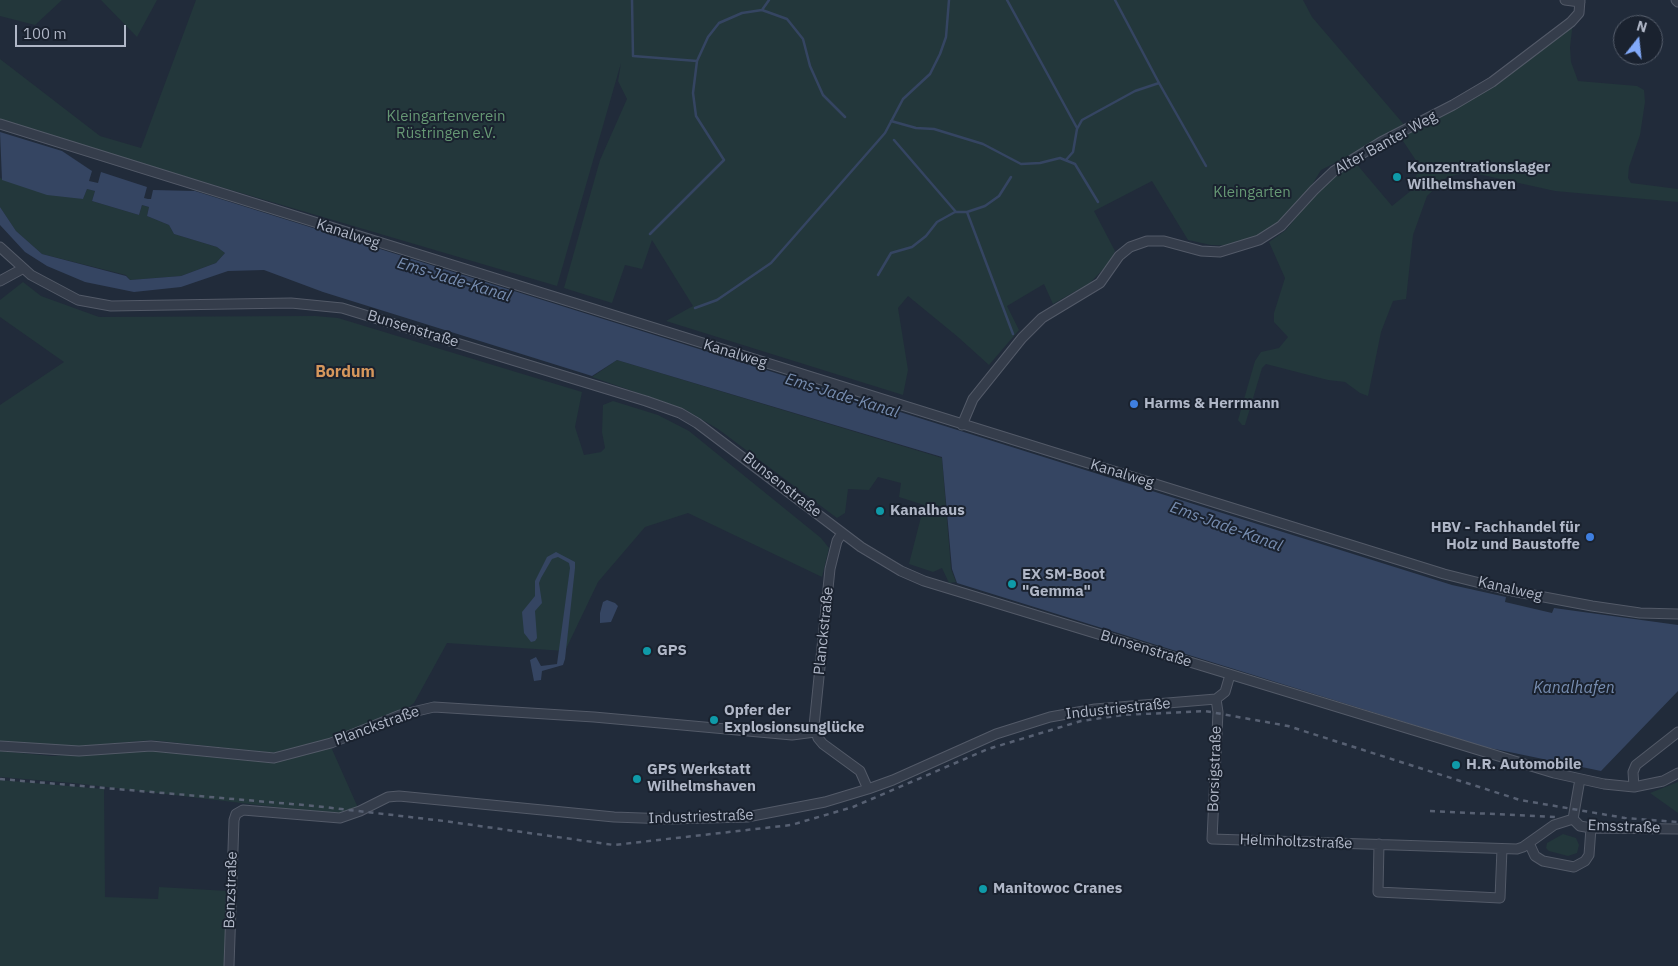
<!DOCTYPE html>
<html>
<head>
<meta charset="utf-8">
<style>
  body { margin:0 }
  #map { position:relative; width:1678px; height:966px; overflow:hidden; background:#212b3a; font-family:"IBM Plex Sans",sans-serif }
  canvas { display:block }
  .north { position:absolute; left:1613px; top:15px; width:50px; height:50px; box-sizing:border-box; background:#1a222f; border:1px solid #565e6c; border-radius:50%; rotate:16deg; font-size:14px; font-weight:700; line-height:20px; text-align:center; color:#b0b7c7 }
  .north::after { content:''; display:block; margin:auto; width:18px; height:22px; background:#82aafa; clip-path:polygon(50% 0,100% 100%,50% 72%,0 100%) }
  .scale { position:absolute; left:15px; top:25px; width:111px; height:22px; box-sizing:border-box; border:2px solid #b0b7c7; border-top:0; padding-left:6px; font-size:15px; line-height:18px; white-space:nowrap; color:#b0b7c7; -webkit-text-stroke:4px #1a222f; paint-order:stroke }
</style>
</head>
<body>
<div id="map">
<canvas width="1678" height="966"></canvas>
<div class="north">N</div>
<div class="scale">100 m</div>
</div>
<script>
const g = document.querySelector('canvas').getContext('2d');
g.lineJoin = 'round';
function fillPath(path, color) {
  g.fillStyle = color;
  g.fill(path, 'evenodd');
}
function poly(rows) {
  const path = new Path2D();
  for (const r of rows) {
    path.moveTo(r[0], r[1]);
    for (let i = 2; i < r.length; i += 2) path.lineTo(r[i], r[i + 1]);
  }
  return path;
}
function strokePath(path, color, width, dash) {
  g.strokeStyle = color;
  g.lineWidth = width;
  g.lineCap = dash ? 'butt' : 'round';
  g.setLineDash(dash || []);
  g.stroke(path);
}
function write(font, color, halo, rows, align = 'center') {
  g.font = font + ' "IBM Plex Sans",sans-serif';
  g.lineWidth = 4;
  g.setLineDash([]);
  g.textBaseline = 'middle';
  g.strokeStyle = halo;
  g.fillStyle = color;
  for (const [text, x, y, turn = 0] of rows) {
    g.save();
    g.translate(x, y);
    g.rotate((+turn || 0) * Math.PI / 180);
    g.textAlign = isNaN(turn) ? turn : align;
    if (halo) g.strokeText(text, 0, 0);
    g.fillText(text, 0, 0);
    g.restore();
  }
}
const green = poly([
  [0,0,62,0,35,25,0,16],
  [101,0,157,0,137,37],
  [196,0,1303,0,1312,17,1406,127,1321,170,1304,198,1281,223,1260,239,1235,246,1211,245,1188,240,1152,181,1094,211,1115,251,1109,263,1090,283,1053,304,1044,284,1007,306,1019,330,989,365,958,337,908,296,898,308,908,370,903,395,666,321,693,306,652,240,642,269,625,265,612,303,564,288,600,160,627,99,618,81,621,63,557,286,136,162,0,119,0,59,100,136,141,148],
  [1573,22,1570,47,1571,62,1578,81,1637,86,1644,90,1645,102,1640,135,1629,167,1628,178,1631,183,1678,189,1678,202,1555,191,1469,172,1447,177,1427,196,1413,235,1406,299,1393,301,1381,332,1368,396,1360,393,1345,382,1328,380,1266,364,1262,368,1245,425,1242,425,1238,420,1255,361,1261,352,1279,348,1288,337,1274,322,1274,313,1285,278,1269,242,1286,230,1315,194,1354,161,1392,206,1413,189,1419,165,1399,135,1489,88],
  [0,178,83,199,87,189,95,191,92,201,139,215,142,205,149,207,147,216,169,225,174,234,217,247,225,253,216,263,181,276,130,280,126,275,42,254,16,231,0,207],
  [23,282,41,296,99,317,315,316,338,318,582,392,575,427,584,455,601,452,605,448,602,432,603,405,613,401,658,415,689,431,821,538,829,548,822,577,688,513,645,527,598,582,565,651,447,643,414,703,397,716,330,742,274,753,151,740,52,749,0,743,0,405,64,362,0,317,0,300],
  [617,360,942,458,951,569,956,582,949,583,942,568,933,572,909,564,924,505,899,497,901,483,878,477,869,490,848,489,845,513,837,518,718,429,684,409,592,377],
  [331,747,359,810,342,815,73,783,0,777,0,751,52,756,151,749,274,760],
  [0,780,104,789,105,897,158,899,159,887,228,891,226,966,0,966],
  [1678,782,1678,813,1650,793],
  [1563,834,1576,838,1579,845,1577,853,1568,856,1549,851,1546,848,1547,843]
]);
const water = poly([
  [0,132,62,151,92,171,89,181,98,183,101,172,147,187,144,198,148,199,151,199,153,190,195,191,1452,585,1506,597,1505,602,1552,613,1554,608,1678,625,1678,691,1601,771,1485,747,957,583,952,569,942,457,617,360,592,376,323,292,264,270,228,271,181,287,134,292,85,282,47,266,25,252,0,225,0,207,16,231,42,254,126,276,130,280,181,276,216,263,225,253,217,247,174,234,169,225,147,216,149,207,142,205,139,215,92,201,95,191,87,189,83,199,47,195,2,180],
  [556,552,575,562,575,568,565,659,563,665,542,671,541,680,534,681,530,660,536,657,541,666,557,664,570,568,569,563,558,557,552,559,541,578,539,583,542,603,535,611,537,638,535,641,531,642,524,633,522,612,535,596,535,581,547,557],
  [607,600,615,603,618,606,611,622,600,623,600,613,603,602]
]);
const stream = poly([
  [632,0,633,56,697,61,693,93,696,116,724,160,650,234],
  [1007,0,1077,128],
  [1115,0,1159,83],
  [762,10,769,0],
  [697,61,708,37,719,23,742,13,762,10,787,19,803,39,810,66,823,95,845,117],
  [891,121,916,128,934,129,983,144,1021,164,1040,163,1060,158,1075,164,1098,202],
  [894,140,956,212,967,212,985,206,999,196,1011,177],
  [1066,160,1073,152,1077,129,1082,120,1135,91,1159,83,1206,166],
  [967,212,1013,334],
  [878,275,891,253,912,247,926,236,937,222,955,212],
  [695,308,717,300,771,263,885,133,903,99,930,74,940,54,946,37,949,0]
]);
const minor = poly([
  [1565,0,1580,2],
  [1676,0,1678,2],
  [0,124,1444,574,1512,591,1592,606,1640,613,1678,614],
  [0,247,31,275,78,300,111,306,291,303,342,308,646,401,680,413,697,423,861,547,901,571,924,581,1554,773,1604,784,1634,787,1663,781,1678,773],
  [0,281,22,269],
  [962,425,973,399,1022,338,1042,318,1100,283,1119,256,1130,247,1147,241,1164,241,1201,251,1220,252,1259,240,1281,226,1314,190,1334,171,1381,142,1453,105,1492,82,1571,22,1579,13,1580,0],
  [842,533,837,541,830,569,814,726,818,738,823,744,860,771,868,789],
  [1216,699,1218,712,1212,839,1517,849,1523,847,1554,825,1573,819],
  [0,746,79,751,151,746,274,758,331,743,400,715,434,707,594,717,792,735,815,732],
  [1634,787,1633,772,1636,765,1678,732],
  [1573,819,1580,826,1591,828,1678,829],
  [1573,819,1580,779],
  [1529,843,1535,856,1543,861,1574,867,1585,861,1589,855,1591,828],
  [1379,844,1378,892,1500,898,1502,849],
  [229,966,234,820,236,814,243,810,340,818,360,811,388,797,399,796,614,817,669,819,747,817,825,802,868,789,893,780,996,734,1050,717,1095,709,1216,699,1225,692,1230,675]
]);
const rail = poly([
  [0,779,315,806,444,821,614,845,791,825,853,807,988,749,1081,721,1123,715,1205,711,1288,726,1520,800,1625,818,1678,822],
  [1430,811,1556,817]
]);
const markers = [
  [1397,177,5,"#0f9aa8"],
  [1134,404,5,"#3f7fe0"],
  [880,511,5,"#0f9aa8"],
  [1590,537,5,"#3f7fe0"],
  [1012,584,5,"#0f9aa8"],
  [647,651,5,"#0f9aa8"],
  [714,720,5,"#0f9aa8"],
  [1456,765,5,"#0f9aa8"],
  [637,779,5,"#0f9aa8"],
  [983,889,5,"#0f9aa8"]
];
const parkNames = [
  ["Kleingartenverein",446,117],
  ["Rüstringen e.V.",446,134],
  ["Kleingarten",1252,193]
];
const streetNames = [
  ["Alter Banter Weg",1386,143,-29],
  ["Kanalweg",348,234,18],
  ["Bunsenstraße",413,329,17],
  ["Kanalweg",735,354,17],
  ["Kanalweg",1122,474,17],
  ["Bunsenstraße",782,485,38],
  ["Kanalweg",1510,589,13],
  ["Planckstraße",824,631,-84],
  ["Bunsenstraße",1146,649,17],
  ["Industriestraße",1118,709,-6],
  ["Planckstraße",377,726,-20],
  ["Borsigstraße",1215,769,-88],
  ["Industriestraße",701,817,-2],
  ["Emsstraße",1624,827,2],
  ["Helmholtzstraße",1296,842,2],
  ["Benzstraße",231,890,-88]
];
const poiNames = [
  ["Konzentrationslager",1407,168],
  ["Wilhelmshaven",1407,185],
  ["Harms & Herrmann",1144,404],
  ["Kanalhaus",890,511],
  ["HBV - Fachhandel für",1580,528,"right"],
  ["Holz und Baustoffe",1580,545,"right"],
  ["EX SM-Boot",1022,575],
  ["\"Gemma\"",1022,592],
  ["GPS",657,651],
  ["Opfer der",724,711],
  ["Explosionsunglücke",724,728],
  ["H.R. Automobile",1466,765],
  ["GPS Werkstatt",647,770],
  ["Wilhelmshaven",647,787],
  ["Manitowoc Cranes",993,889]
];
const waterNames = [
  ["Ems-Jade-Kanal",454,280,17],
  ["Ems-Jade-Kanal",842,396,17],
  ["Ems-Jade-Kanal",1226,527,20],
  ["Kanalhafen",1574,688]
];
const neighbourhoodNames = [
  ["Bordum",345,372]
];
fillPath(green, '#23373b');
fillPath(water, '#354562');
strokePath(stream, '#354562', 2.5);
strokePath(minor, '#535a68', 11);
strokePath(minor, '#353d4b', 9);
strokePath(rail, '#576072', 2.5, [5, 5]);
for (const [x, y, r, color] of markers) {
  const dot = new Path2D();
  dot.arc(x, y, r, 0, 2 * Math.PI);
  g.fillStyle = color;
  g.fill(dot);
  strokePath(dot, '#1a222f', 2);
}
write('15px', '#669874', '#1a222f', parkNames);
write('15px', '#b0b7c7', '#1a222f', streetNames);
write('bold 15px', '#b0b7c7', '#1a222f', poiNames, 'left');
write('italic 16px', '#778db0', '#1a222f', waterNames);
write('bold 16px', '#d6975c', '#1a222f', neighbourhoodNames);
</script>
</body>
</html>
